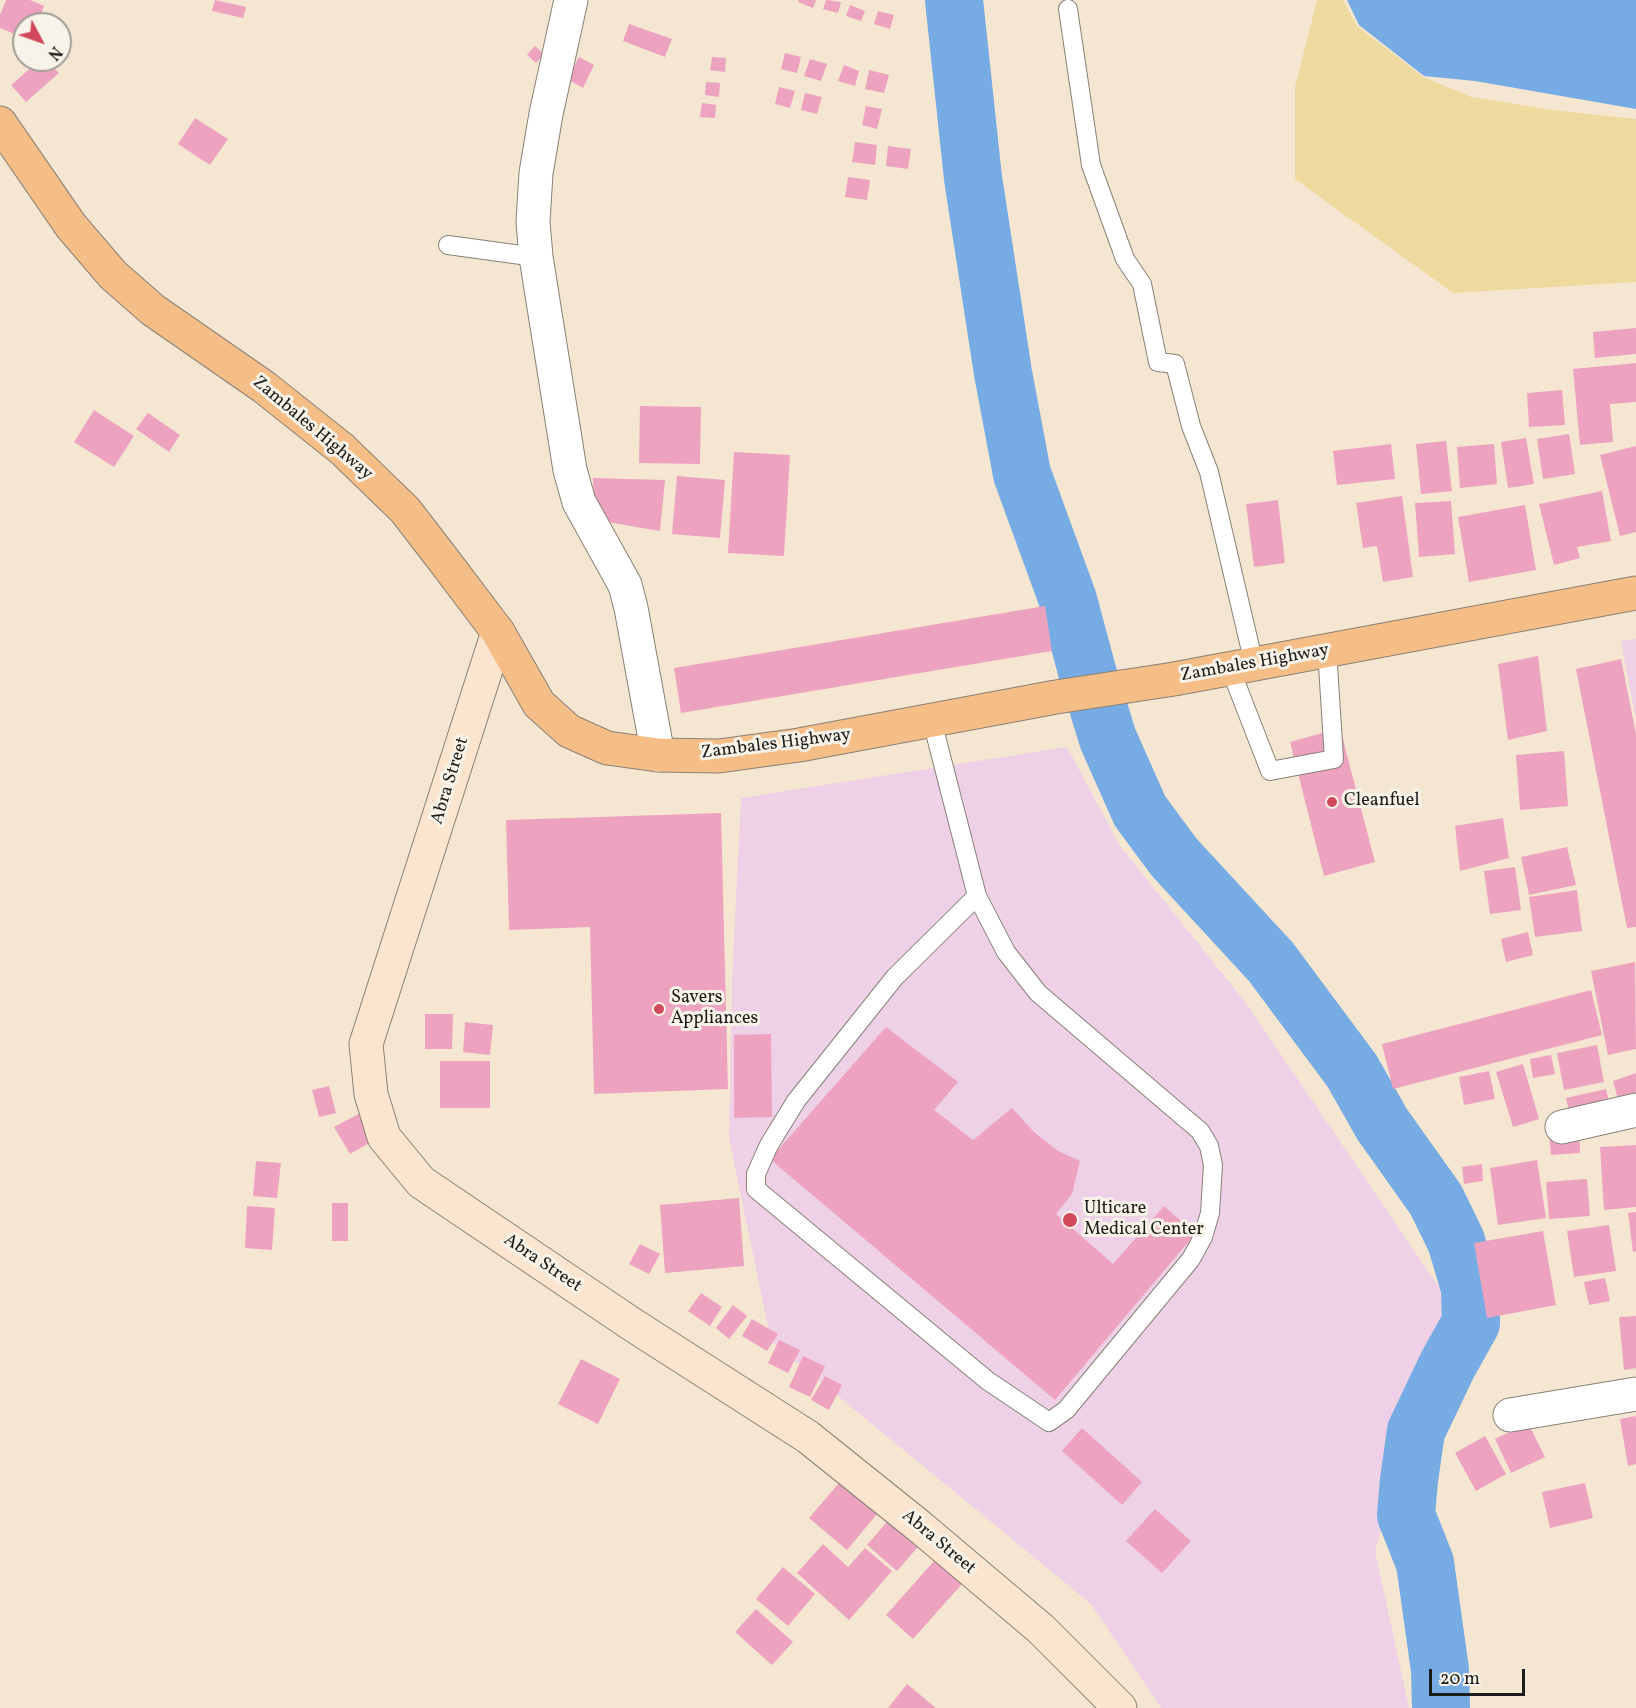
<!DOCTYPE html>
<html>
<head>
<meta charset="utf-8">
<style>
  body { margin:0 }
  #map { position:relative; width:1636px; height:1708px; overflow:hidden; background:#f5e6d1; font-family:Vollkorn,serif }
  canvas { display:block }
  .north { position:absolute; left:12px; top:12px; width:60px; height:60px; box-sizing:border-box; background:#f7f3e8; border:2px solid #9f9d96; border-radius:50%; rotate:131deg; font-size:16px; font-weight:700; line-height:24px; text-align:center; color:#1c1c1c }
  .north::after { content:''; display:block; margin:auto; width:21px; height:27px; background:#d1495b; clip-path:polygon(50% 0,100% 100%,50% 72%,0 100%) }
  .scale { position:absolute; left:1429px; top:1669px; width:96px; height:27px; box-sizing:border-box; border:3px solid #1c1c1c; border-top:0; padding-left:8px; font-size:18px; line-height:21px; white-space:nowrap; color:#1c1c1c; -webkit-text-stroke:4px #f7f3e8; paint-order:stroke }
</style>
</head>
<body>
<div id="map">
<canvas width="1636" height="1708"></canvas>
<div class="north">N</div>
<div class="scale">20 m</div>
</div>
<script>
const g = document.querySelector('canvas').getContext('2d');
g.lineJoin = 'round';
function fillPath(path, color) {
  g.fillStyle = color;
  g.fill(path, 'evenodd');
}
function poly(rows) {
  const path = new Path2D();
  for (const r of rows) {
    path.moveTo(r[0], r[1]);
    for (let i = 2; i < r.length; i += 2) path.lineTo(r[i], r[i + 1]);
  }
  return path;
}
function strokePath(path, color, width, dash) {
  g.strokeStyle = color;
  g.lineWidth = width;
  g.lineCap = dash ? 'butt' : 'round';
  g.setLineDash(dash || []);
  g.stroke(path);
}
function write(font, color, halo, rows, align = 'center') {
  g.font = font + ' Vollkorn,serif';
  g.lineWidth = 6;
  g.setLineDash([]);
  g.textBaseline = 'middle';
  g.strokeStyle = halo;
  g.fillStyle = color;
  for (const [text, x, y, turn = 0] of rows) {
    g.save();
    g.translate(x, y);
    g.rotate((+turn || 0) * Math.PI / 180);
    g.textAlign = isNaN(turn) ? turn : align;
    if (halo) g.strokeText(text, 0, 0);
    g.fillText(text, 0, 0);
    g.restore();
  }
}
const built = poly([
  [1636,639,1636,720,1621,641],
  [1067,747,1120,846,1246,1003,1449,1302,1375,1551,1409,1708,1161,1708,1091,1604,771,1341,729,1138,732,980,741,798]
]);
const sand = poly([
  [1317,0,1343,0,1357,26,1423,77,1471,97,1560,111,1636,119,1636,282,1453,293,1295,179,1295,87]
]);
const water = poly([
  [1347,0,1636,0,1636,109,1475,81,1424,76,1359,25]
]);
const river = poly([
  [954,0,973,178,1003,373,1022,474,1068,600,1087,671,1108,739,1140,811,1174,857,1271,962,1352,1071,1382,1124,1436,1200,1456,1241,1470,1288,1471,1323,1448,1364,1416,1431,1409,1480,1406,1515,1425,1563,1440,1670,1441,1708]
]);
const building = poly([
  [6,0,30,0,44,6,37,24,24,24,24,38,0,28,0,15],
  [215,0,246,7,243,18,212,11],
  [799,0,816,0,813,8,798,2],
  [826,0,841,2,838,13,823,9],
  [850,5,865,11,861,21,846,16],
  [878,11,894,15,890,29,874,24],
  [629,24,672,39,665,57,623,41],
  [535,46,544,54,536,63,527,55],
  [785,53,801,57,797,73,781,69],
  [579,57,594,65,583,88,567,79],
  [712,57,726,58,725,72,710,70],
  [810,59,827,64,821,81,804,76],
  [40,60,47,60,59,73,26,102,11,85],
  [844,65,859,71,855,86,838,81],
  [869,70,889,75,884,93,865,89],
  [706,82,720,83,719,97,705,95],
  [779,87,795,91,790,108,775,104],
  [805,93,822,97,817,114,801,110],
  [702,103,716,105,715,118,700,117],
  [866,106,882,109,877,129,862,125],
  [195,118,228,139,210,165,178,144],
  [855,142,877,145,875,165,852,162],
  [888,146,911,149,908,169,886,166],
  [848,177,870,180,867,200,845,197],
  [1636,328,1636,354,1595,358,1593,332],
  [1636,363,1636,402,1610,404,1613,442,1580,445,1573,369],
  [1562,390,1565,425,1529,427,1527,393],
  [640,406,701,407,700,464,639,463],
  [94,410,134,436,114,467,74,442],
  [148,413,180,435,169,452,136,429],
  [1569,434,1575,474,1543,479,1537,439],
  [1526,438,1534,484,1508,488,1501,442],
  [1446,441,1452,491,1421,494,1416,444],
  [1391,444,1395,479,1337,485,1333,451],
  [1494,444,1497,484,1460,488,1457,447],
  [1636,446,1636,532,1620,536,1600,455],
  [734,452,790,455,784,556,728,553],
  [677,476,725,480,720,538,672,534],
  [593,478,665,480,660,531,595,520],
  [1602,491,1611,541,1577,547,1580,558,1554,565,1539,504],
  [1402,496,1413,577,1383,582,1377,546,1363,548,1356,503],
  [1278,500,1285,563,1254,567,1246,504],
  [1451,501,1455,554,1419,557,1415,503],
  [1525,505,1536,570,1469,582,1458,517],
  [1045,606,1052,651,681,713,674,668],
  [1538,656,1547,731,1508,740,1498,664],
  [1621,659,1636,734,1636,927,1627,928,1576,669],
  [1340,728,1375,862,1324,876,1290,742],
  [1564,751,1568,806,1520,810,1516,755],
  [721,813,728,1089,594,1094,590,927,509,930,506,820],
  [1503,818,1509,858,1460,871,1455,826],
  [1567,847,1576,885,1529,895,1521,857],
  [1515,867,1521,910,1490,914,1484,871],
  [1577,890,1582,931,1535,937,1529,897],
  [1528,932,1533,955,1506,962,1501,939],
  [1635,962,1636,1049,1608,1055,1591,971],
  [1591,990,1602,1035,1393,1089,1382,1044],
  [425,1014,453,1014,452,1049,425,1049],
  [465,1022,493,1025,490,1055,463,1052],
  [886,1027,958,1082,934,1110,973,1140,1012,1108,1034,1132,1058,1151,1080,1161,1072,1194,1056,1214,1113,1264,1164,1206,1195,1234,1055,1400,770,1159],
  [771,1034,772,1117,734,1118,734,1035],
  [1597,1045,1604,1082,1564,1090,1557,1053],
  [1551,1055,1555,1074,1533,1078,1530,1059],
  [440,1061,490,1061,490,1108,440,1108],
  [1523,1064,1539,1119,1513,1127,1496,1072],
  [1489,1071,1495,1099,1464,1105,1459,1077],
  [1636,1073,1636,1102,1620,1107,1613,1081],
  [329,1086,336,1113,319,1117,312,1090],
  [1606,1089,1611,1111,1571,1120,1566,1098],
  [360,1113,375,1140,350,1154,334,1127],
  [1579,1130,1580,1153,1551,1155,1549,1132],
  [1636,1145,1636,1207,1604,1210,1600,1147],
  [1537,1160,1546,1218,1498,1225,1490,1168],
  [256,1161,281,1163,277,1198,253,1196],
  [1482,1164,1483,1181,1464,1184,1462,1167],
  [1587,1179,1590,1216,1549,1219,1546,1182],
  [739,1198,744,1266,665,1273,660,1205],
  [332,1203,348,1203,348,1241,332,1241],
  [247,1206,275,1208,272,1250,245,1248],
  [1636,1212,1636,1251,1633,1252,1628,1213],
  [1609,1225,1616,1271,1574,1277,1567,1231],
  [1543,1231,1556,1305,1487,1318,1474,1243],
  [640,1244,660,1254,649,1274,629,1264],
  [1605,1278,1610,1301,1589,1305,1584,1282],
  [701,1293,722,1307,710,1326,688,1311],
  [733,1305,747,1316,729,1339,716,1328],
  [1636,1316,1636,1368,1624,1370,1619,1317],
  [752,1319,778,1334,767,1351,742,1336],
  [779,1340,800,1350,788,1373,768,1363],
  [803,1356,825,1366,810,1397,789,1387],
  [581,1359,620,1379,598,1424,558,1404],
  [825,1376,842,1385,829,1410,811,1400],
  [1636,1416,1636,1464,1628,1466,1620,1419],
  [1528,1423,1545,1457,1511,1473,1495,1439],
  [1082,1428,1142,1482,1122,1505,1062,1451],
  [1485,1436,1506,1474,1476,1491,1455,1453],
  [845,1476,882,1508,847,1550,809,1518],
  [1585,1483,1593,1518,1550,1528,1542,1492],
  [1155,1509,1191,1541,1162,1573,1126,1541],
  [893,1515,923,1541,897,1571,867,1545],
  [823,1544,848,1567,865,1548,892,1571,849,1620,797,1573],
  [942,1552,969,1576,913,1639,886,1615],
  [783,1567,815,1594,788,1626,756,1599],
  [756,1609,793,1642,772,1665,735,1632],
  [907,1684,936,1708,888,1708]
]);
const lane = poly([
  [1068,9,1091,165,1125,259,1142,284,1158,362,1175,364,1191,426,1209,472,1254,664],
  [448,245,536,257],
  [1230,668,1270,771,1334,759,1327,650],
  [932,721,977,896,1006,952,1038,993,1200,1131,1209,1146,1213,1165,1210,1213,1203,1237,1191,1259,1066,1410,1049,1422,988,1381,756,1189,756,1174,769,1145,796,1101,895,977,977,896]
]);
const street = poly([
  [571,0,546,114,536,173,533,222,536,257,570,470,579,502,625,585,631,608,658,755],
  [1562,1127,1636,1110],
  [1510,1415,1636,1394]
]);
const secondary = poly([
  [498,632,366,1044,371,1094,384,1137,421,1182,633,1325,808,1437,919,1526,1041,1629,1120,1708]
]);
const primary = poly([
  [0,123,71,226,113,275,153,310,264,387,342,449,405,510,442,558,498,632,539,704,569,731,607,748,658,755,719,756,799,745,1056,697,1174,679,1636,593]
]);
const markers = [
  [1332,802,6,"#d1495b"],
  [659,1009,6,"#d1495b"],
  [1070,1220,8,"#d1495b"]
];
const streetNames = [
  ["Zambales Highway",312,429,40],
  ["Zambales Highway",1255,664,-10],
  ["Zambales Highway",776,745,-7],
  ["Abra Street",451,781,-73],
  ["Abra Street",542,1264,34],
  ["Abra Street",938,1543,40]
];
const poiNames = [
  ["Cleanfuel",1344,802],
  ["Savers",671,999],
  ["Appliances",671,1020],
  ["Ulticare",1084,1210],
  ["Medical Center",1084,1231]
];
fillPath(built, '#eed0e7');
fillPath(sand, '#eeda9e');
fillPath(water, '#76abe3');
strokePath(river, '#76abe3', 58);
fillPath(building, '#eda3c0');
strokePath(lane, '#888176', 20);
strokePath(street, '#888176', 35);
strokePath(secondary, '#888176', 35);
strokePath(primary, '#888176', 35);
strokePath(lane, '#fff', 18);
strokePath(street, '#fff', 33);
strokePath(secondary, '#fbe5cf', 33);
strokePath(primary, '#f6be87', 33);
for (const [x, y, r, color] of markers) {
  const dot = new Path2D();
  dot.arc(x, y, r, 0, 2 * Math.PI);
  g.fillStyle = color;
  g.fill(dot);
  strokePath(dot, '#f7f3e8', 2);
}
write('18px', '#1c1c1c', '#f7f3e8', streetNames);
write('18px', '#1c1c1c', '#f7f3e8', poiNames, 'left');
</script>
</body>
</html>
